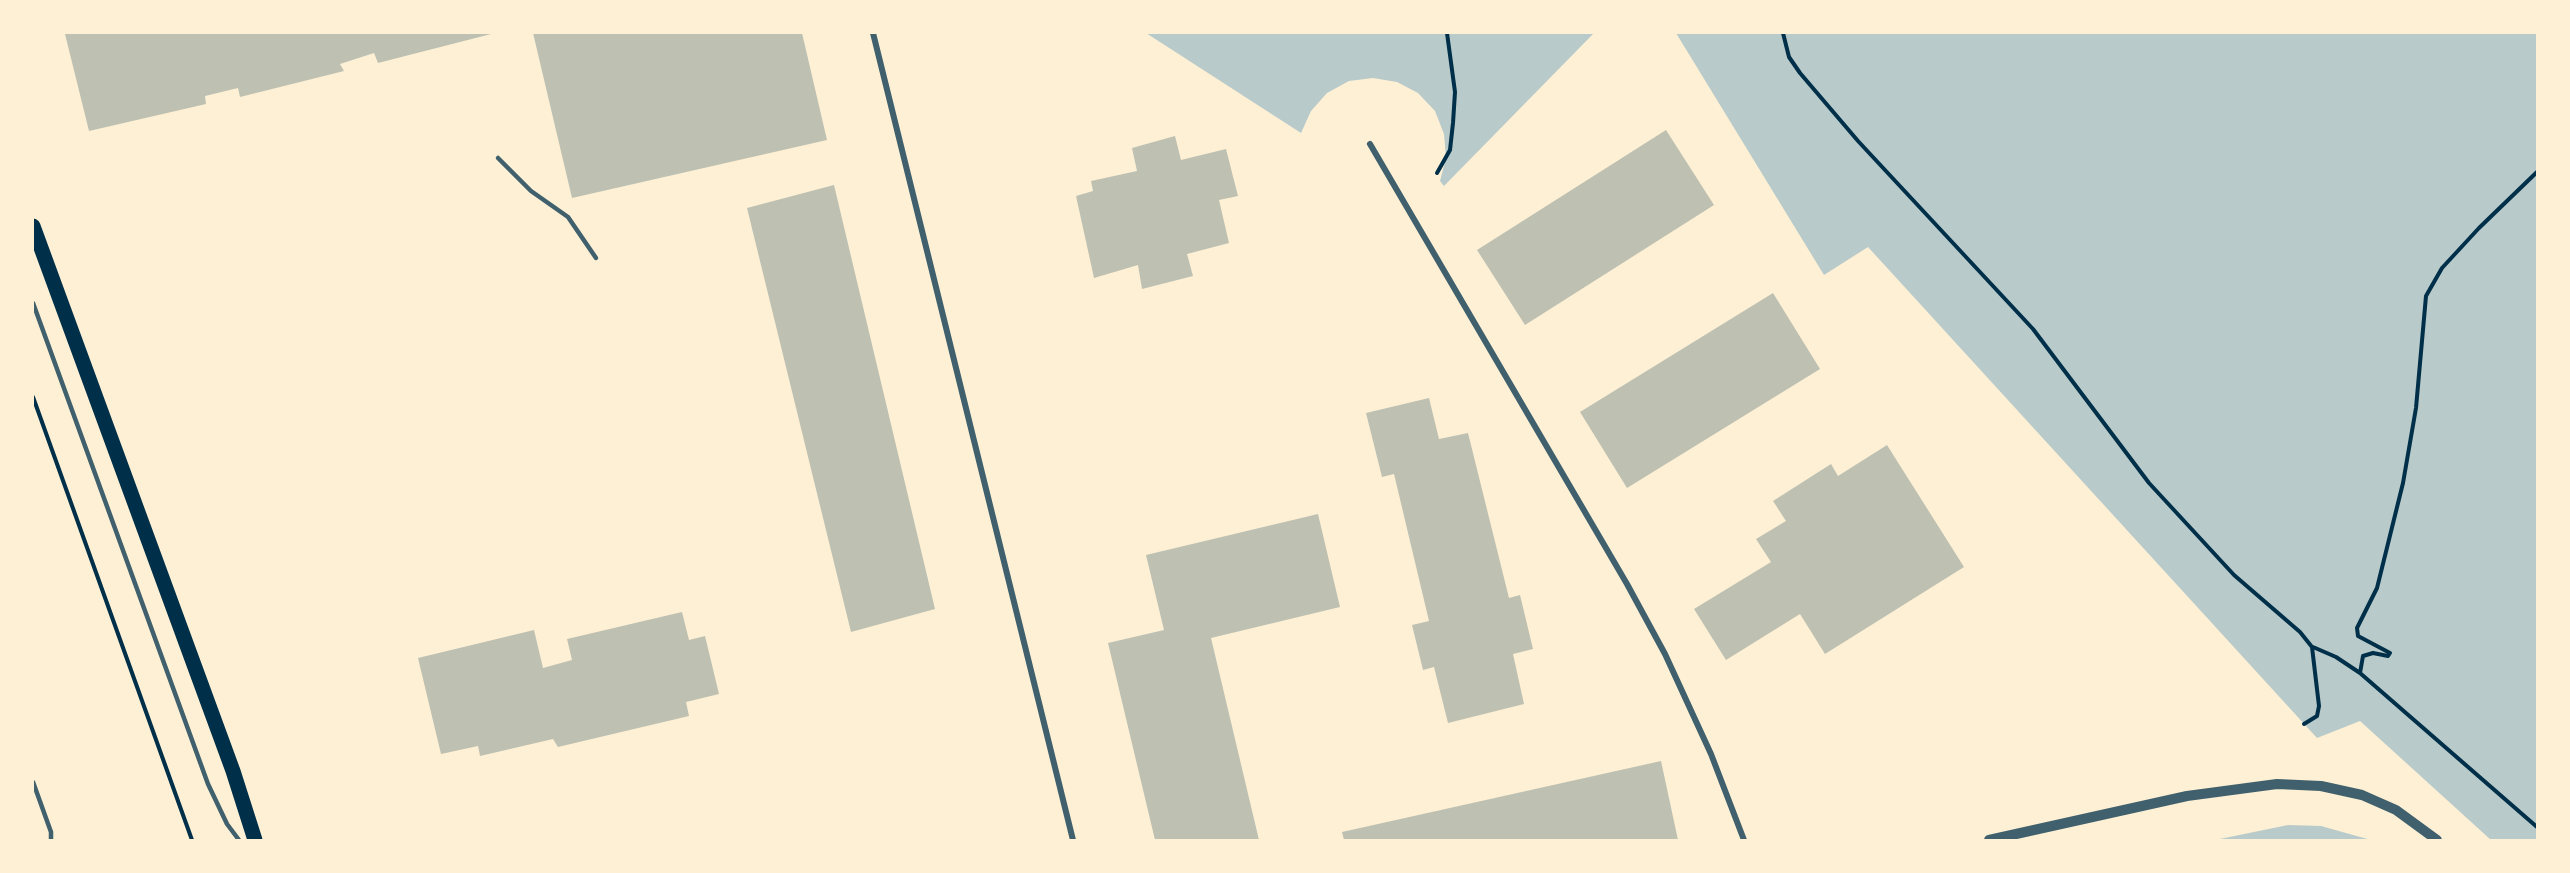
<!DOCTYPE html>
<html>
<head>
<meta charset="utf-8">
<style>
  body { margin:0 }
  #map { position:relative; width:2570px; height:873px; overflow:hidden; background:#fdf0d5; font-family:"Alegreya Sans",sans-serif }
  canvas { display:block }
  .frame { position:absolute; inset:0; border:34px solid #fdf0d5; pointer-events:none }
</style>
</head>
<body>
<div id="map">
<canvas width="2570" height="873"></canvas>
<div class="frame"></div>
</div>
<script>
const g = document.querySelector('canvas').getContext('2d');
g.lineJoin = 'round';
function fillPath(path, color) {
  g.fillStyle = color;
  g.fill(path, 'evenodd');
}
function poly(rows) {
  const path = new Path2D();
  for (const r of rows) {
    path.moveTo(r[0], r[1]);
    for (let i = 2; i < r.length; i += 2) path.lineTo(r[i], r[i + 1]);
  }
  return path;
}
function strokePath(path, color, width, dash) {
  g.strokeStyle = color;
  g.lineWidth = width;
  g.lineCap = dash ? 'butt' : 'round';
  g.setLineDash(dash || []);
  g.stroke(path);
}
const green = poly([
  [1146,33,1594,33,1444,186,1440,181,1446,158,1444,134,1435,111,1418,93,1397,82,1373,78,1349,81,1327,93,1311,111,1301,133],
  [1676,33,2537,33,2537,840,2491,840,2360,721,2317,738,1868,247,1824,275],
  [2288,825,2321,826,2371,840,2215,840]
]);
const building = poly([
  [495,33,378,63,374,53,340,64,344,71,240,97,238,88,205,96,206,104,89,131,65,34],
  [533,33,802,33,827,140,572,198],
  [1666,130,1714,205,1525,325,1477,250],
  [1175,136,1181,160,1226,149,1238,196,1219,200,1229,243,1187,254,1193,276,1142,289,1138,265,1094,278,1076,196,1093,191,1091,181,1137,171,1132,148],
  [834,185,935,609,851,632,747,208],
  [1773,293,1820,369,1627,488,1580,412],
  [1429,398,1439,439,1468,433,1509,598,1520,595,1533,649,1513,654,1524,704,1448,723,1434,667,1423,670,1412,625,1429,621,1394,474,1382,477,1366,413],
  [1887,445,1964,567,1825,654,1800,614,1726,660,1694,609,1771,562,1756,539,1786,521,1773,501,1831,464,1838,476],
  [1318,514,1340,607,1211,638,1259,840,1155,840,1108,643,1164,630,1146,555],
  [682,612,689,640,705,636,719,694,686,702,689,716,558,747,553,739,480,756,478,746,441,754,418,658,534,630,543,668,572,660,567,639],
  [1661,761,1678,840,1344,840,1342,832]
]);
const path = poly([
  [1783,33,1789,57,1800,73,1858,141,2033,329,2149,483,2234,575,2300,632,2312,647,2319,706,2317,716,2304,724],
  [1437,173,1450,150,1453,123,1455,92,1447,33],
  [33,397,192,840],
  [2313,647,2336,657,2360,673,2363,656,2373,653,2388,656,2390,653,2358,636,2357,628,2377,588,2403,483,2416,408,2426,296,2442,268,2479,228,2537,172],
  [2360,673,2537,827]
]);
const service = poly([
  [498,158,531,191,568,217,596,258],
  [33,303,208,784,227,824,239,840],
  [33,782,51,832,51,840]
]);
const minor = poly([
  [873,33,1073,840],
  [1370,144,1627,584,1665,654,1711,754,1744,840]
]);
const tertiary = poly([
  [1989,840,2187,796,2277,784,2321,786,2362,795,2396,810,2437,840]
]);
const primary = poly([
  [33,226,233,771,255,840]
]);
fillPath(green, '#b9caca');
fillPath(building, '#bec0b2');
strokePath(path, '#003049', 4);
strokePath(service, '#3f606c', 4.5);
strokePath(minor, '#3f606c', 6);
strokePath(tertiary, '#3f606c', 10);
strokePath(primary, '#003049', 15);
</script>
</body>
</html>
